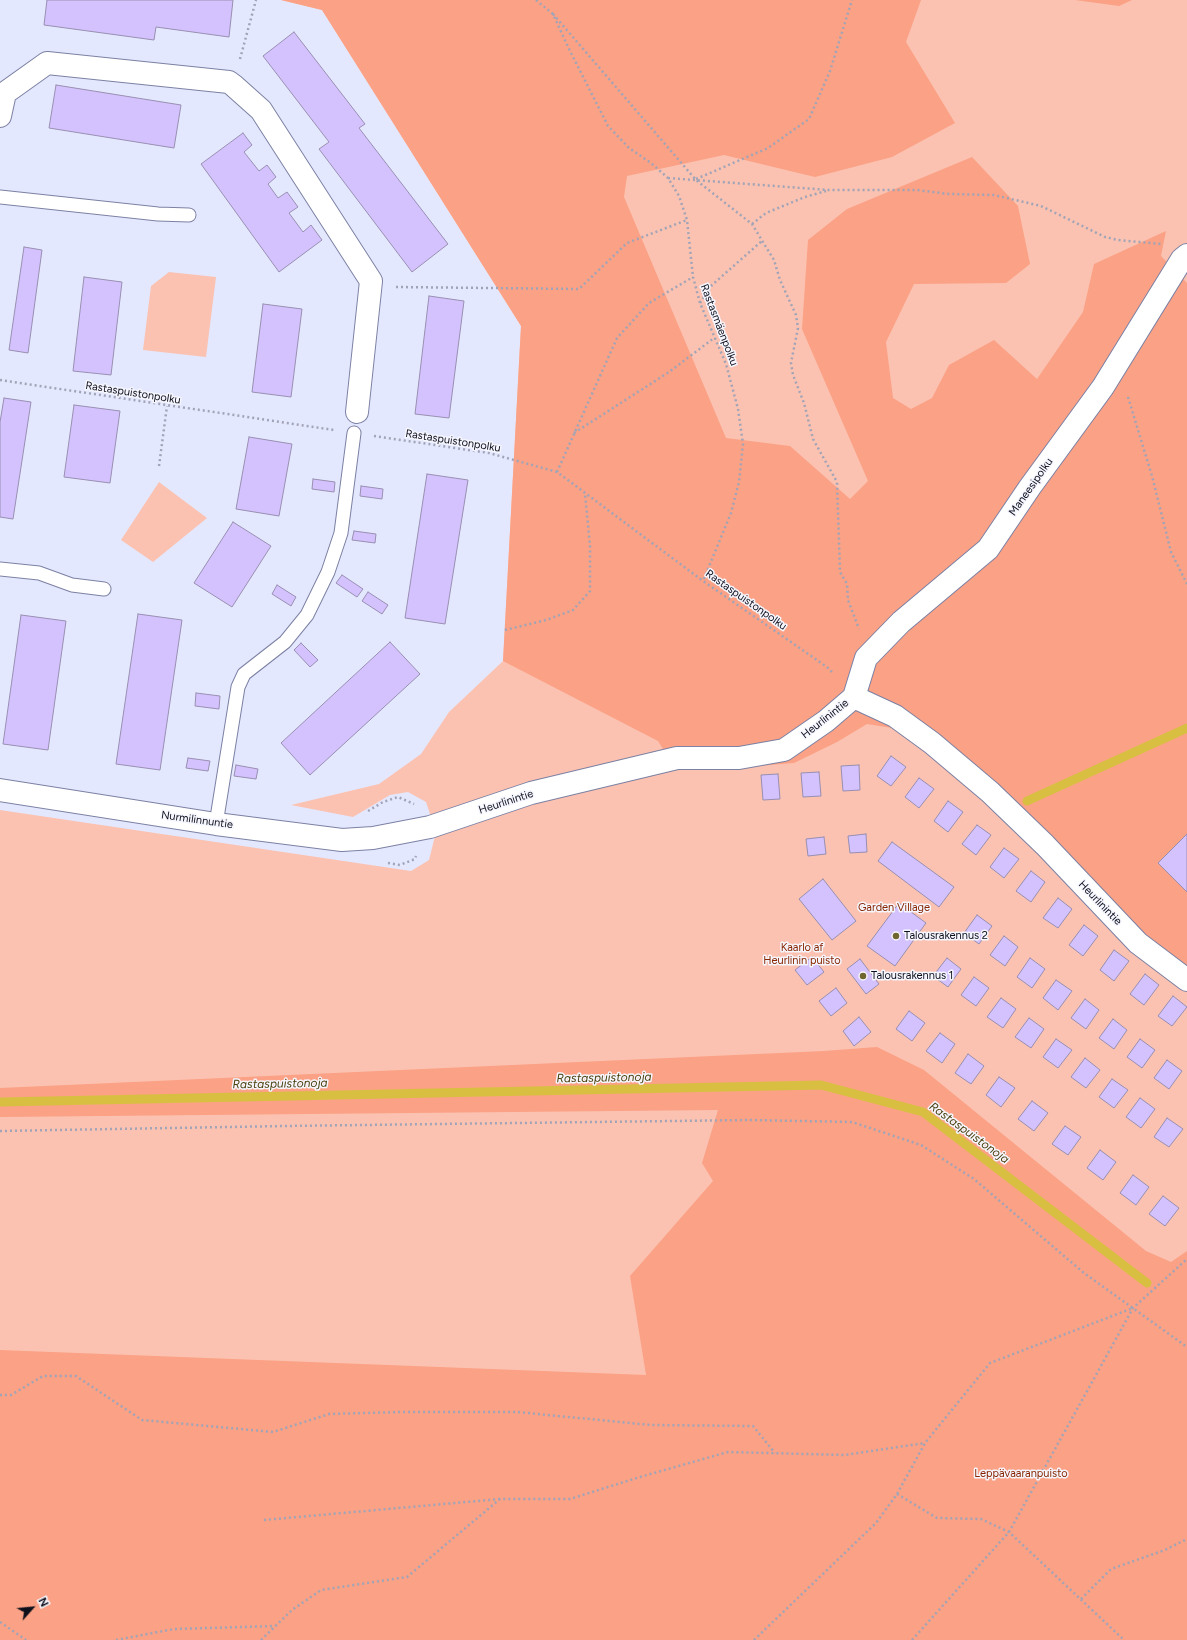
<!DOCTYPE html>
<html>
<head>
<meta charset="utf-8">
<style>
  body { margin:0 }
  #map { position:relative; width:1187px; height:1640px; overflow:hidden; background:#e4e8fe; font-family:Figtree,sans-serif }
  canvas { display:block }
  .north { position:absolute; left:12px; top:1588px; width:40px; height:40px; -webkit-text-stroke:3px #f5f6fe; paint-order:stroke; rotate:63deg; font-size:11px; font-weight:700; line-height:16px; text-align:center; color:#0d0f1b }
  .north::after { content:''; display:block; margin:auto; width:14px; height:18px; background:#0d0f1b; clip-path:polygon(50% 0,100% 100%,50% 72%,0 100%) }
</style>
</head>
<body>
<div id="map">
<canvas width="1187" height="1640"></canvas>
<div class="north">N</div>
</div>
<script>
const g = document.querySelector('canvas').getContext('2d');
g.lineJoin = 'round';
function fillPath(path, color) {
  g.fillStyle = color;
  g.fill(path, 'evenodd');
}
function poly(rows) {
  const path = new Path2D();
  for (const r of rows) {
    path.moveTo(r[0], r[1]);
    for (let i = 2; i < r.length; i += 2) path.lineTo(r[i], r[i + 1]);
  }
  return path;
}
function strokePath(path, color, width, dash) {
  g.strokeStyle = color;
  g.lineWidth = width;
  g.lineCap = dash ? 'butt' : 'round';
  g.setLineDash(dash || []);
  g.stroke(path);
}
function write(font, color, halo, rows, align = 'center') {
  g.font = font + ' Figtree,sans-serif';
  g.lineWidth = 3;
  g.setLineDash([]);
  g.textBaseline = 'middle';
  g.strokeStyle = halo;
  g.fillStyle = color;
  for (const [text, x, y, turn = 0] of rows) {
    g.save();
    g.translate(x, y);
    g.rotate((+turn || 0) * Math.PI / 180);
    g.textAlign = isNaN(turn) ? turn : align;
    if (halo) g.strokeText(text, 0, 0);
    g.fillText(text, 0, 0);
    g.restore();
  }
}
const green = poly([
  [281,0,1187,0,1187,1640,0,1640,0,810,411,871,429,860,436,832,426,802,408,792,390,795,353,817,291,805,379,784,421,754,449,712,503,661,521,326,322,10],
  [169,272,216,277,206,357,143,350,151,286],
  [159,482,207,518,153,562,121,540]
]);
const forest = poly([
  [281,0,921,0,906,42,955,123,892,157,815,177,724,155,627,176,624,197,726,438,790,446,850,499,868,481,802,329,808,240,847,209,972,157,1018,206,1030,264,1006,283,914,284,886,342,893,398,911,409,932,398,949,365,994,340,1037,379,1083,312,1094,264,1166,231,1161,256,1187,283,1187,987,1037,852,954,772,892,728,867,724,837,742,794,763,720,769,673,765,658,741,503,661,521,326,322,10],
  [1075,0,1132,0,1119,6],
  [877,1047,924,1070,1146,1251,1171,1262,1187,1251,1187,1640,0,1640,0,1350,646,1375,630,1276,713,1181,702,1163,718,1110,0,1117,0,1088,824,1051]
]);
const stream = poly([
  [1027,801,1187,728],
  [0,1102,821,1085,923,1112,1147,1283]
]);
const building = poly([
  [47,0,233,0,229,37,156,27,154,40,44,25,47,0],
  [294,32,365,124,359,128,448,244,412,272,319,149,329,142,263,56,294,32],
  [56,85,181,105,174,148,49,128,56,85],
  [243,133,252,145,244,152,259,171,267,165,276,177,268,184,278,198,287,192,298,207,289,213,303,232,311,225,322,240,279,272,201,164,243,133],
  [24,247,42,250,28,353,9,350,24,247],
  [84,277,122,282,111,375,73,371,84,277],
  [429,296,464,301,449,418,415,414,429,296],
  [263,304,302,309,291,397,252,392,263,304],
  [4,398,31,402,13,519,0,517,0,422,4,398],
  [74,405,120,411,110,483,64,477,74,405],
  [249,437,292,444,279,516,236,509,249,437],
  [427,474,468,480,445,624,405,618,427,474],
  [313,479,335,482,334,492,312,489,313,479],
  [361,486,383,489,382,499,360,496,361,486],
  [233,522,271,546,232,607,194,583,233,522],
  [354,531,376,534,375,543,352,540,354,531],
  [342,575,363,589,357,597,336,583,342,575],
  [277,585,296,597,291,606,272,594,277,585],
  [368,592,388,605,382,614,362,601,368,592],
  [138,614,182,620,160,770,116,764,138,614],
  [21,615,66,621,48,750,3,744,21,615],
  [390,642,420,674,310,775,281,743,390,642],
  [301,643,318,660,310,667,294,650,301,643],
  [196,693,220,696,219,709,195,706,196,693],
  [891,756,906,767,891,786,877,776,891,756],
  [188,758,210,761,208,771,186,768,188,758],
  [236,765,258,769,256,779,234,776,236,765],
  [859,765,860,790,843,791,841,766,859,765],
  [819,772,821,796,803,797,801,773,819,772],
  [778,774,780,799,763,800,761,775,778,774],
  [919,778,934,789,919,808,905,797,919,778],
  [948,801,963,812,948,832,934,821,948,801],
  [977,825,991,835,976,855,962,844,977,825],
  [866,834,867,852,850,853,848,836,866,834],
  [1187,834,1187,892,1158,863,1187,834],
  [824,837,826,854,808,856,806,839,824,837],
  [892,842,954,887,939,907,878,861,892,842],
  [1004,848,1019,859,1004,878,990,867,1004,848],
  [1031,871,1045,882,1031,902,1016,891,1031,871],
  [823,879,856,921,832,940,799,899,823,879],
  [1058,898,1072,909,1058,928,1043,918,1058,898],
  [899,903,926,923,895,966,867,946,899,903],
  [977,915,992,926,979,944,964,933,977,915],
  [1084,925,1098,936,1083,956,1069,945,1084,925],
  [1004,936,1018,947,1005,966,990,955,1004,936],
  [1114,950,1129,961,1114,981,1100,970,1114,950],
  [812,957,824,972,807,985,795,970,812,957],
  [947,958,961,969,948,987,933,976,947,958],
  [1030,958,1045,969,1032,988,1017,977,1030,958],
  [860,959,879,984,866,994,847,969,860,959],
  [1145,974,1159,985,1144,1005,1130,994,1145,974],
  [974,977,989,988,976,1006,961,995,974,977],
  [1056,980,1072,991,1058,1010,1043,998,1056,980],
  [836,988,847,1003,831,1016,819,1001,836,988],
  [1173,996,1187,1007,1172,1026,1158,1016,1173,996],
  [1001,998,1016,1009,1003,1028,987,1017,1001,998],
  [1085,999,1099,1010,1086,1029,1071,1018,1085,999],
  [909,1011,925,1023,912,1041,896,1029,909,1011],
  [859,1017,871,1032,854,1046,843,1031,859,1017],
  [1029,1018,1044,1029,1031,1048,1015,1037,1029,1018],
  [1113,1019,1127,1030,1114,1049,1099,1038,1113,1019],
  [940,1033,955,1044,942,1063,926,1051,940,1033],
  [1056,1039,1072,1050,1058,1068,1043,1057,1056,1039],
  [1140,1039,1155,1050,1142,1068,1127,1057,1140,1039],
  [968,1054,984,1066,971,1084,955,1073,968,1054],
  [1085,1058,1100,1070,1086,1088,1071,1077,1085,1058],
  [1167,1060,1182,1071,1169,1089,1154,1078,1167,1060],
  [999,1077,1015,1088,1001,1107,986,1095,999,1077],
  [1112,1079,1128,1090,1114,1108,1099,1097,1112,1079],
  [1140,1098,1155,1109,1141,1128,1126,1117,1140,1098],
  [1032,1101,1048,1113,1034,1131,1018,1119,1032,1101],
  [1167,1118,1183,1129,1169,1147,1154,1137,1167,1118],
  [1065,1126,1081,1137,1068,1155,1052,1144,1065,1126],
  [1100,1150,1116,1162,1103,1180,1087,1168,1100,1150],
  [1133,1175,1149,1187,1136,1205,1120,1193,1133,1175],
  [1163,1196,1179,1208,1165,1226,1149,1214,1163,1196]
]);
const path = poly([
  [536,0,553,14,569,49,608,126,629,148,651,163,668,178,679,196,687,220,693,277,700,303,726,364,738,409,743,444,739,482,731,513,703,581],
  [553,14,696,180,752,224,774,260,780,280,796,315,798,328,791,363,793,375,804,403,813,439,837,482,840,572,847,584,848,600,859,629],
  [240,59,256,0],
  [668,178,828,190,917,190,949,194,994,195,1041,206,1105,237,1118,240,1161,244],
  [696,179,768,148,809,119,830,71,852,0],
  [752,224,766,213,805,197,826,191],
  [396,287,579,289,627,243,687,220],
  [700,303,712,285,763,240],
  [0,380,334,430],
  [1128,397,1152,476,1171,552,1187,584],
  [574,433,669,372,714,338],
  [374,436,489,453,557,472,703,581,827,667,834,674],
  [159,466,167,406],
  [557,472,617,338,649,303,693,277],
  [505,630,546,620,573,610,590,591,590,546,585,494],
  [368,811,383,802,398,797,414,804],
  [388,863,400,865,415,859,416,856],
  [0,1131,285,1126,750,1120,852,1122,921,1145,974,1179,1084,1273,1187,1347],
  [0,1395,11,1395,43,1376,76,1376,142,1420,273,1432,329,1414,402,1412,517,1412,651,1425,753,1426,775,1453],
  [897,1494,937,1518,981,1519,1009,1532,1124,1640],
  [264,1520,500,1499],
  [1081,1599,1111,1569,1165,1550,1187,1539],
  [0,1622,26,1640],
  [116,1640,174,1629,275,1626],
  [261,1640,292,1610,321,1590,407,1577,500,1499,570,1499,640,1477,728,1452,845,1455,925,1443],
  [754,1640,876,1523,897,1494,925,1443,990,1363,1133,1308],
  [912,1640,1009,1532,1133,1308,1187,1259]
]);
const service = poly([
  [0,197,158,214,189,215],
  [0,569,39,573,72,585,104,589],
  [216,824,238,687,244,674,285,642,307,615,328,572,341,533,354,433]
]);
const minor = poly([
  [0,116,5,93,47,63,229,82,233,85,261,110,371,281,357,412],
  [854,697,866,658,901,622,988,549,1030,487,1103,387,1182,259,1187,255],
  [0,790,216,824,342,840,373,838,430,827,531,793,677,758,739,758,784,750,826,721,854,697,895,716,932,743,990,792,1045,845,1138,943,1187,980]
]);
const markers = [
  [896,936,4,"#6f6531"],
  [863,976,4,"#6f6531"]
];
const streetNames = [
  ["Rastasmäenpolku",719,325,69],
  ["Rastaspuistonpolku",133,393,9],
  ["Rastaspuistonpolku",453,441,9],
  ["Maneesipolku",1031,487,-55],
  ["Rastaspuistonpolku",746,600,35],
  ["Heurlinintie",825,719,-38],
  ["Heurlinintie",506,802,-18],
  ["Nurmilinnuntie",197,820,8],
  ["Heurlinintie",1100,903,46]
];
const parkNames = [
  ["Garden Village",894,908],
  ["Kaarlo af",802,948],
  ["Heurlinin puisto",802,961],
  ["Leppävaaranpuisto",1021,1474]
];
const poiNames = [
  ["Talousrakennus 2",904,936],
  ["Talousrakennus 1",871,976]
];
const waterNames = [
  ["Rastaspuistonoja",604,1078,-1],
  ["Rastaspuistonoja",280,1084,-1],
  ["Rastaspuistonoja",969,1133,36]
];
fillPath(green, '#fbc2b1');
fillPath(forest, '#fba185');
strokePath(stream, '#d8bf42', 9);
fillPath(building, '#d4c2ff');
strokePath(building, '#988fb1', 1);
strokePath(service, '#7c81a3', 15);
strokePath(minor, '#7c81a3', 24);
strokePath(path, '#a1a4b7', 2.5, [2, 3]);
strokePath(service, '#fff', 13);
strokePath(minor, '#fff', 22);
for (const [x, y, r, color] of markers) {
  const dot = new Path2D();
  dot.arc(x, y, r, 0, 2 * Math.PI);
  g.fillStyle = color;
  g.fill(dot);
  strokePath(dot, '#f5f6fe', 1.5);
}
write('11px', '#0d0f1b', '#f5f6fe', streetNames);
write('11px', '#872600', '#f5f6fe', parkNames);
write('11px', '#0d0f1b', '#f5f6fe', poiNames, 'left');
write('italic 12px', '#4a400d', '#f5f6fe', waterNames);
</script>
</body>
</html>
